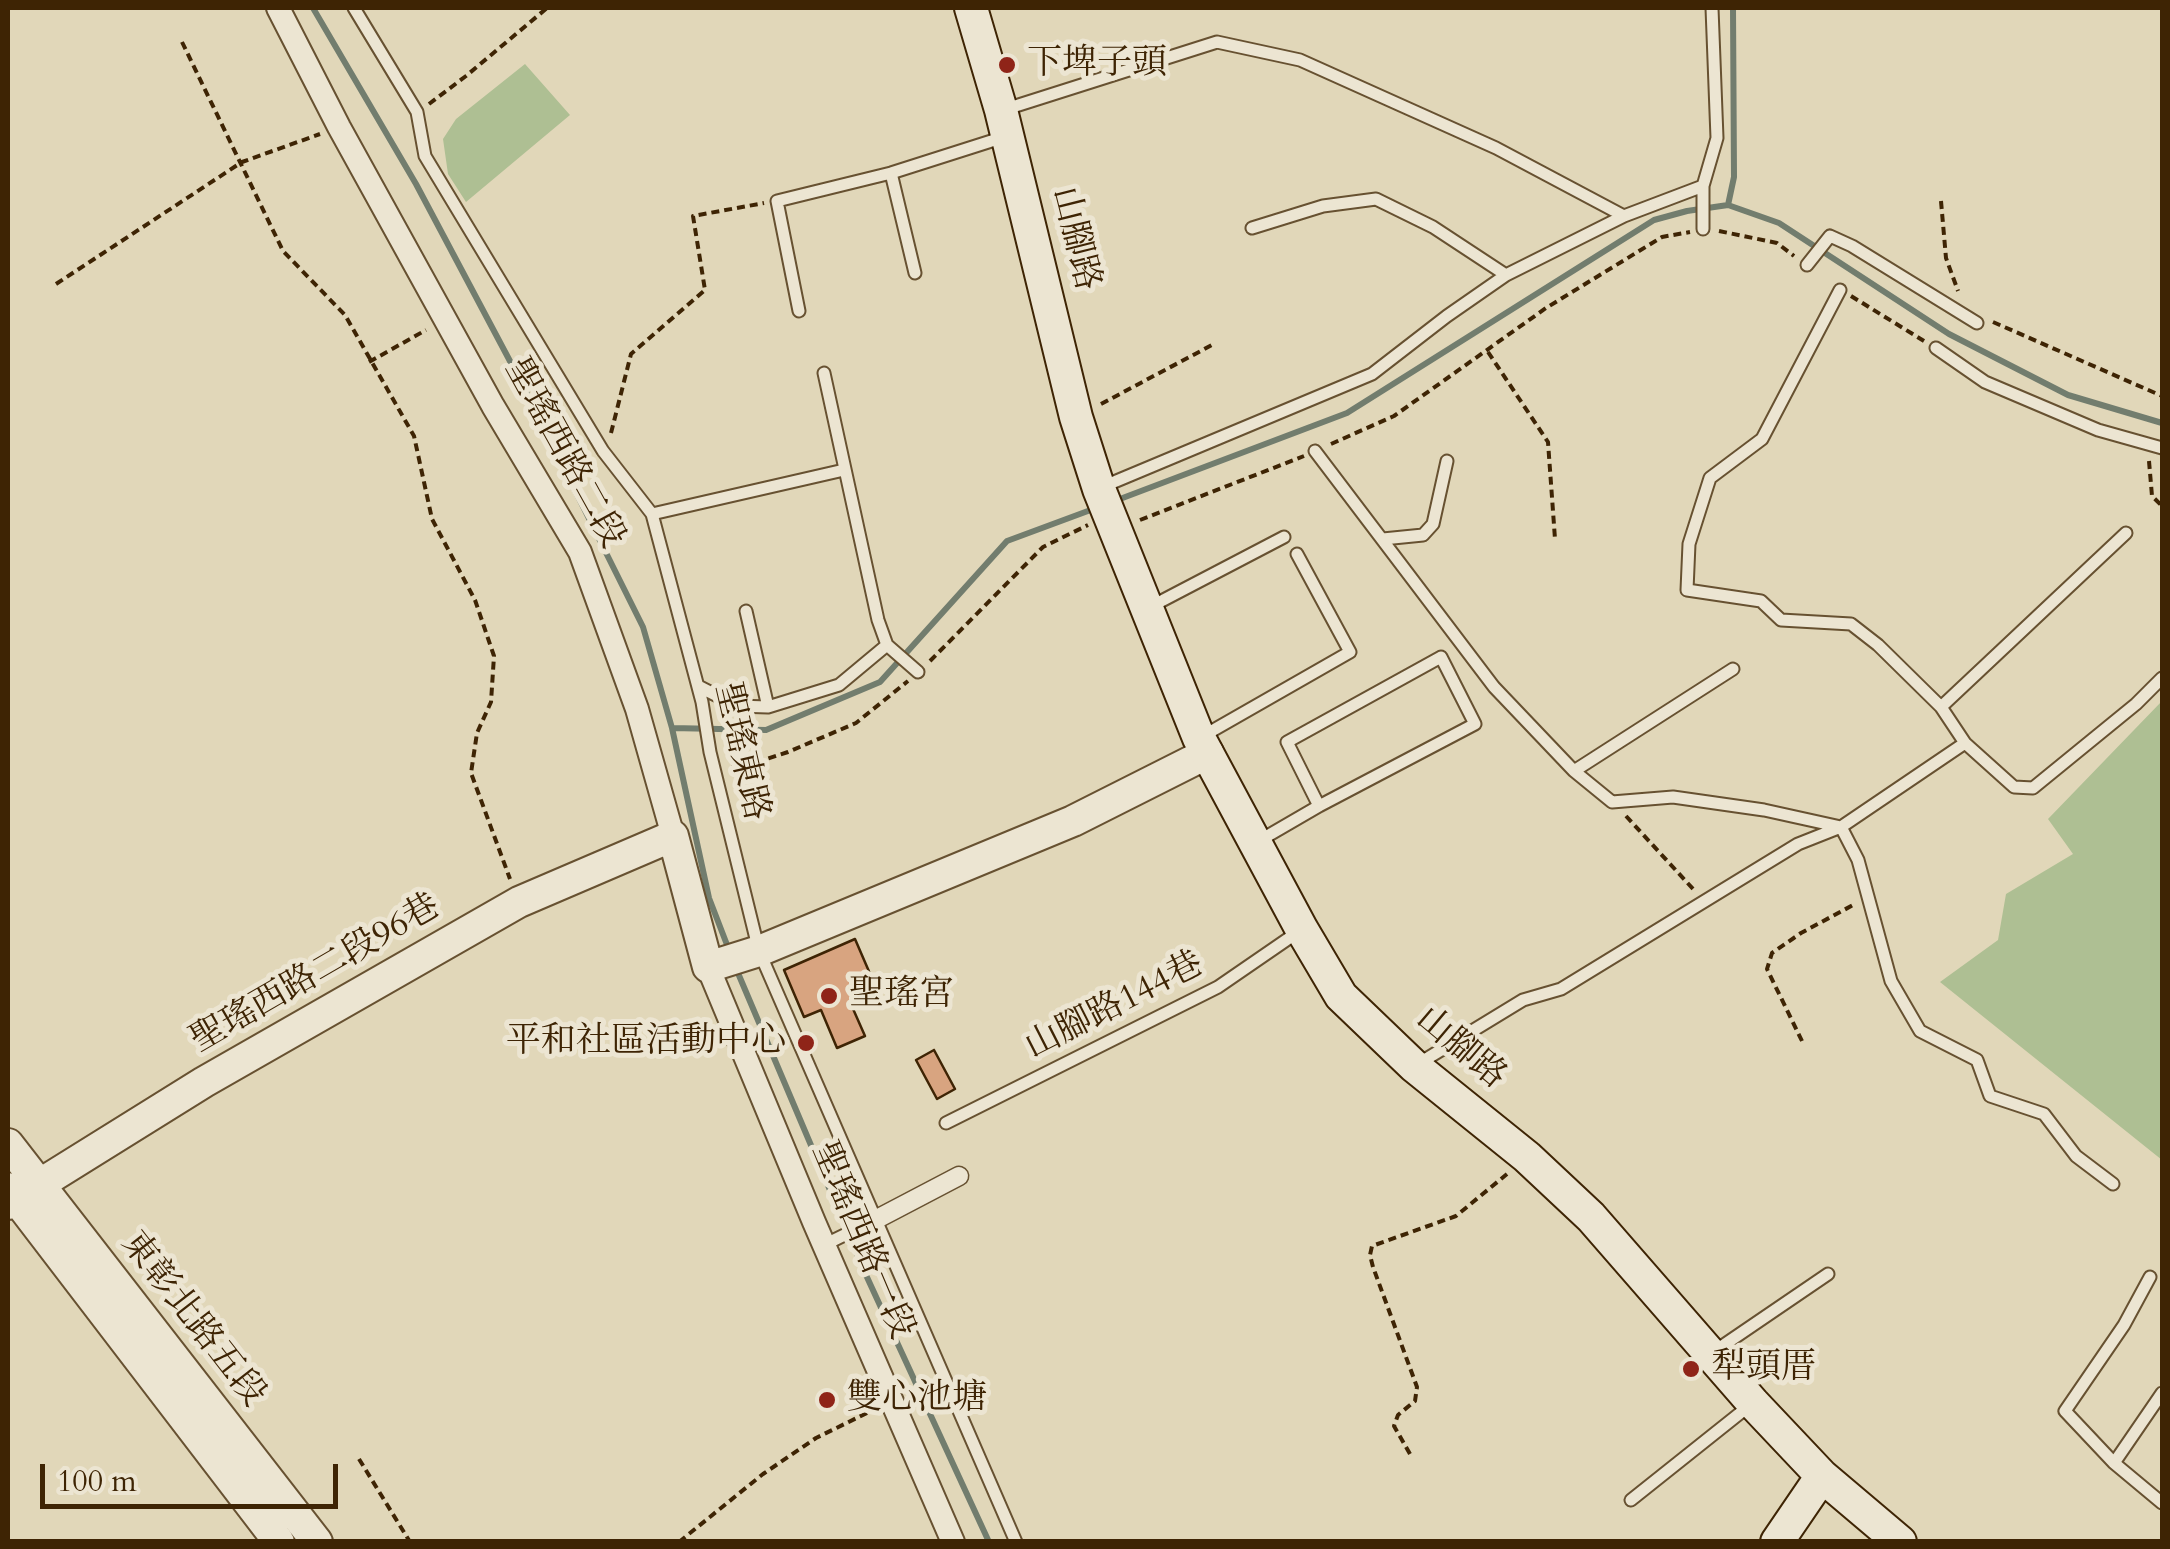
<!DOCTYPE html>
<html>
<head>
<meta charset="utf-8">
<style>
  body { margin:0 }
  #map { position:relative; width:2170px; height:1549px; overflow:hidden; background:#e1d7b9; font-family:Cardo,serif }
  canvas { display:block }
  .frame { position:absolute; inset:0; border:10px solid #3e2404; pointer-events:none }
  .scale { position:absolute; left:40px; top:1464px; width:298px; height:45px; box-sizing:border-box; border:5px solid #3e2404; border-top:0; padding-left:12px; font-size:30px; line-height:35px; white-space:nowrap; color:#3e2404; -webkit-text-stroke:8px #ece5d2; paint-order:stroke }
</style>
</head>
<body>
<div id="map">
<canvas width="2170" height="1549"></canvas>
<div class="frame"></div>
<div class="scale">100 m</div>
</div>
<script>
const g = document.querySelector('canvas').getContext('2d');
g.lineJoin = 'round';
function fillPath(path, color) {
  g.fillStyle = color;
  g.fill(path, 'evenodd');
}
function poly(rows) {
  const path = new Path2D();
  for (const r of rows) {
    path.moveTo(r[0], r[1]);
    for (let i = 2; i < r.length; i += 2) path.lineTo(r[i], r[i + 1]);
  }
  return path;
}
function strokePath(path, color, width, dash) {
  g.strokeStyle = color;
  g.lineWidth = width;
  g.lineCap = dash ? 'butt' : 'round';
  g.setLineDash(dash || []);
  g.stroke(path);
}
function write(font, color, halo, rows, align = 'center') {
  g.font = font + ' Cardo,"Noto Serif TC",serif';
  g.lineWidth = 10;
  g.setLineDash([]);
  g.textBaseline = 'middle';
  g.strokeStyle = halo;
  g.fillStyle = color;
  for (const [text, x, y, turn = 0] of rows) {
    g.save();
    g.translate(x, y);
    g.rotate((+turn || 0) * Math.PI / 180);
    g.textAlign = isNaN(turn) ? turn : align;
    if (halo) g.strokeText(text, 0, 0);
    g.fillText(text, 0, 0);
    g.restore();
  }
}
const green = poly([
  [525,64,570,115,466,202,448,174,443,139,456,119],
  [2162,701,2162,700,2162,1160,1940,982,1998,940,2006,894,2073,854,2048,819]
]);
const stream = poly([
  [313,8,416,184,520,380,643,627,672,728,709,898,729,950],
  [1728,205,1734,177,1733,8],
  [1112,502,1347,413,1654,220,1687,211,1728,205,1779,223,1949,334,2068,395,2162,423],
  [672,728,766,730,880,682,1007,541,1096,508],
  [735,966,866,1275,989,1542]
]);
const building = poly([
  [855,939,877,990,850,1002,865,1036,837,1048,821,1010,804,1017,784,970,855,939],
  [934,1050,955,1089,937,1099,916,1060,934,1050]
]);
const path = poly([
  [182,42,283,251,345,315,414,436,432,519,475,600,494,656,491,702,477,733,471,773,510,879],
  [429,104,466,76,547,8],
  [1941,201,1946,258,1958,291],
  [1719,231,1777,243,1794,256],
  [56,284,242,162,320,134],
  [1851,296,1924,341],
  [1993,322,2162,396],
  [1488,352,1548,442,1555,539],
  [369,362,426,330],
  [1101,404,1212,345],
  [611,433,631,354,705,290,693,216,764,203],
  [1331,444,1394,416,1546,308,1662,237,1690,232],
  [2149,461,2152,496,2162,506],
  [1140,520,1304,456],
  [930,661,1043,547,1088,525],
  [731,767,739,768,788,752,856,723,908,681],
  [1626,816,1694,890],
  [1802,1041,1767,969,1772,953,1801,933,1855,904],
  [1410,1454,1394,1426,1398,1415,1415,1401,1417,1387,1373,1267,1370,1255,1372,1246,1456,1216,1507,1174],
  [359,1459,410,1542],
  [679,1542,763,1474,816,1438,873,1410]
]);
const service = poly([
  [354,8,417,112,425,156,603,451,652,514,702,702,710,752,759,951,1016,1542],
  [1006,109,1217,42,1300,60,1496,148,1624,216],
  [891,173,915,273],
  [1703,186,1703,229],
  [1252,228,1323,206,1376,199,1433,227,1506,275],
  [1807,265,1830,236,1852,246,1977,323],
  [1840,290,1762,439,1710,478,1689,544,1687,590,1761,601,1781,620,1851,624,1878,645,1941,707,1965,743,2014,787,2033,788,2136,704,2162,678],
  [799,311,777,201,891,173,1004,137],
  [1936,348,1985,382,2098,430,2162,448],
  [824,373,878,620,887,645,918,672],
  [1315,451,1494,687,1574,771,1612,802,1673,797,1764,810,1841,827,1858,860,1891,981,1920,1031,1977,1060,1990,1096,2044,1114,2076,1156,2113,1184],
  [1102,487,1372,374,1447,316,1506,275,1624,216,1703,186,1717,138,1712,8],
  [652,514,844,470],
  [1383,539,1423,535,1433,524,1447,461],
  [1150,607,1284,537],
  [746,611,768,707],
  [698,686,737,706,768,707,839,685,887,645],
  [1941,707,2126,533],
  [1203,736,1350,652,1297,554],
  [1574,771,1733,669],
  [1257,842,1319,806,1475,724,1441,657,1287,742,1319,806],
  [1418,1064,1523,1000,1561,989,1798,844,1841,827,1965,743],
  [946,1123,1218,987,1298,932],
  [824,1245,875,1220],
  [2150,1277,2124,1325,2065,1411,2114,1463,2162,1393],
  [1712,1353,1828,1274],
  [2114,1463,2162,1503],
  [1631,1500,1749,1406]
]);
const pedestrian = poly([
  [875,1220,959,1176]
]);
const minor = poly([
  [278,8,339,127,493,406,580,552,637,709,673,836],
  [708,967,814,1222,953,1542]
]);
const tertiary = poly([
  [8,1144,317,1542],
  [8,1188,279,1542],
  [8,1204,204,1082,519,902,673,836,708,967,759,951,1073,821,1208,753]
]);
const secondary = poly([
  [971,8,1001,110,1076,417,1099,489,1199,738,1302,930,1341,996,1414,1066,1527,1157,1591,1217,1753,1403,1822,1476,1900,1542],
  [1777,1542,1822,1476]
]);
const markers = [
  [1007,65,10,"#8f2418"],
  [829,996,10,"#8f2418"],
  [806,1043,10,"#8f2418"],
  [1691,1369,10,"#8f2418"],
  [827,1400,10,"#8f2418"]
];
const poiNames = [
  ["下埤子頭",1027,65],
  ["聖瑤宮",849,996],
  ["平和社區活動中心",786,1043,"right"],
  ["犁頭厝",1711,1369],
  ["雙心池塘",847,1400]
];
const streetNames = [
  ["山腳路",1074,239,76],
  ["聖瑤西路二段",563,454,61],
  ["聖瑤東路",740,752,77],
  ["聖瑤西路二段96巷",316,975,-30],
  ["山腳路144巷",1115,1007,-27],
  ["山腳路",1460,1049,40],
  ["聖瑤西路一段",861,1241,67],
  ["東彰北路五段",192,1320,52]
];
fillPath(green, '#aebf93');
strokePath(stream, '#727d6e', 6);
fillPath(building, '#d8a480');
strokePath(building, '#3e2404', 2.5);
strokePath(service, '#675131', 15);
strokePath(pedestrian, '#675131', 21);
strokePath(minor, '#675131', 26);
strokePath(tertiary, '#675131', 34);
strokePath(secondary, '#3e2404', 36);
strokePath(path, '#3e2404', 4, [8, 5]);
strokePath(service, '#ece5d2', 11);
strokePath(pedestrian, '#ece5d2', 18);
strokePath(minor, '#ece5d2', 22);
strokePath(tertiary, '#ece5d2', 30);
strokePath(secondary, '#ece5d2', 32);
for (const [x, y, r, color] of markers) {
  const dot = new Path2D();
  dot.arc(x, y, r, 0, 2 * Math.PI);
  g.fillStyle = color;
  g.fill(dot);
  strokePath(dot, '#ece5d2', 4);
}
write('35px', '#3e2404', '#ece5d2', poiNames, 'left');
write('35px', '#3e2404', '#ece5d2', streetNames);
</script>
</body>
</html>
